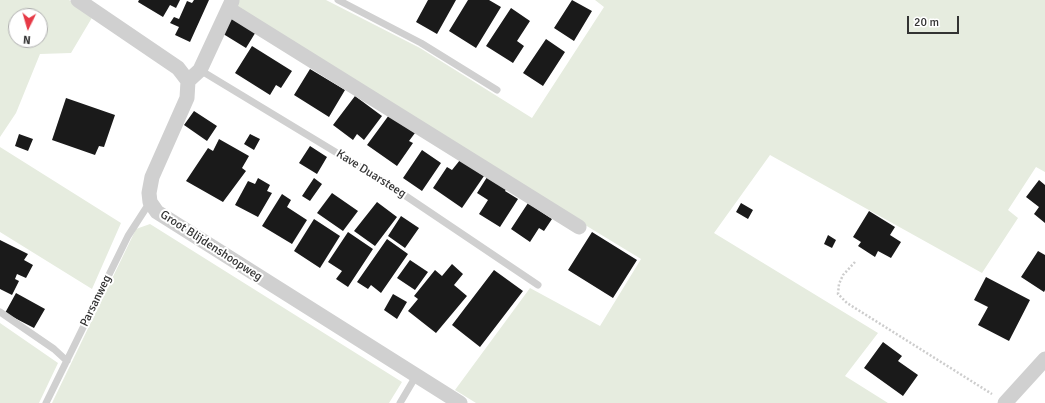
<!DOCTYPE html>
<html>
<head>
<meta charset="utf-8">
<style>
  body { margin:0 }
  #map { position:relative; width:1045px; height:403px; overflow:hidden; background:#fff; font-family:Signika,sans-serif }
  canvas { display:block }
  .north { position:absolute; left:8px; top:8px; width:40px; height:40px; box-sizing:border-box; background:#fff; border:1px solid #adadad; border-radius:50%; rotate:185deg; font-size:11px; font-weight:700; line-height:16px; text-align:center; color:#333 }
  .north::after { content:''; display:block; margin:auto; width:14px; height:18px; background:#e63946; clip-path:polygon(50% 0,100% 100%,50% 72%,0 100%) }
  .scale { position:absolute; left:907px; top:16px; width:52px; height:18px; box-sizing:border-box; border:2px solid #333; border-top:0; padding-left:5px; font-size:12px; line-height:14px; white-space:nowrap; color:#333; -webkit-text-stroke:3px #fff; paint-order:stroke }
</style>
</head>
<body>
<div id="map">
<canvas width="1045" height="403"></canvas>
<div class="north">N</div>
<div class="scale">20 m</div>
</div>
<script>
const g = document.querySelector('canvas').getContext('2d');
g.lineJoin = 'round';
function fillPath(path, color) {
  g.fillStyle = color;
  g.fill(path, 'evenodd');
}
function poly(rows) {
  const path = new Path2D();
  for (const r of rows) {
    path.moveTo(r[0], r[1]);
    for (let i = 2; i < r.length; i += 2) path.lineTo(r[i], r[i + 1]);
  }
  return path;
}
function strokePath(path, color, width, dash) {
  g.strokeStyle = color;
  g.lineWidth = width;
  g.lineCap = dash ? 'butt' : 'round';
  g.setLineDash(dash || []);
  g.stroke(path);
}
function write(font, color, halo, rows, align = 'center') {
  g.font = font + ' Signika,sans-serif';
  g.lineWidth = 4;
  g.setLineDash([]);
  g.textBaseline = 'middle';
  g.strokeStyle = halo;
  g.fillStyle = color;
  for (const [text, x, y, turn = 0] of rows) {
    g.save();
    g.translate(x, y);
    g.rotate((+turn || 0) * Math.PI / 180);
    g.textAlign = isNaN(turn) ? turn : align;
    if (halo) g.strokeText(text, 0, 0);
    g.fillText(text, 0, 0);
    g.restore();
  }
}
const green = poly([
  [0,0,69,0,93,16,71,53,40,54,16,113,0,137],
  [16,16,40,16,40,40,16,40],
  [237,0,326,0,420,48,532,118,604,7,595,0,1045,0,1045,172,1036,167,1008,210,1018,218,982,273,770,155,714,233,878,333,845,376,888,403,476,403,455,390,530,288,600,326,641,259,232,10],
  [0,147,121,223,92,289,0,232],
  [150,224,402,382,389,403,52,403,136,229],
  [0,323,58,363,39,403,0,403]
]);
const building = poly([
  [139,0,180,0,176,8,170,5,163,17,138,2],
  [194,0,209,0,190,42,175,35,179,27,170,23,174,17,179,19,187,1,192,3],
  [428,0,456,0,437,34,416,22],
  [468,0,489,0,501,7,476,48,449,31],
  [572,0,592,11,574,41,554,28],
  [511,8,530,21,517,41,524,46,513,63,486,46],
  [231,14,257,30,246,48,220,32],
  [546,39,565,52,543,86,523,73],
  [252,46,292,71,281,88,276,85,270,95,235,73],
  [310,69,345,90,329,117,294,95],
  [355,96,382,116,364,140,357,134,353,140,333,125],
  [66,98,115,115,104,147,99,146,95,155,52,140],
  [194,111,217,126,207,141,184,125],
  [389,115,415,133,409,141,413,143,397,166,367,145],
  [19,134,33,139,28,151,15,146],
  [250,134,260,139,254,150,244,144],
  [219,139,249,156,242,168,246,171,223,202,186,181,208,148,213,151],
  [310,146,327,157,317,174,299,163],
  [422,150,441,163,422,191,403,178],
  [460,160,484,176,462,208,433,188,447,167,452,170],
  [489,174,508,186,505,191,518,199,500,227,479,214,488,200,477,193],
  [258,178,270,185,267,191,272,193,258,217,235,205,248,181,255,184],
  [314,178,322,184,310,201,302,196],
  [1039,180,1045,185,1045,223,1034,214,1039,207,1026,197],
  [332,193,358,211,343,231,317,213],
  [282,194,291,200,287,207,307,220,292,244,262,226],
  [377,202,397,217,375,246,354,231],
  [528,203,552,219,544,231,539,228,530,242,511,229],
  [741,203,753,210,748,219,736,212],
  [869,211,895,227,890,235,901,242,891,258,878,251,875,257,858,246,861,242,853,237],
  [401,216,419,228,405,248,388,236],
  [314,219,340,236,320,268,294,251],
  [348,232,373,249,348,287,336,279,342,271,328,262],
  [592,232,637,260,613,298,568,270],
  [828,235,836,240,832,248,824,244],
  [387,239,408,254,381,293,371,285,368,289,357,282],
  [0,240,28,254,24,260,33,265,26,278,17,274,15,279,19,281,12,295,0,289],
  [1038,251,1045,255,1045,290,1044,292,1021,277],
  [410,260,428,272,415,290,397,278],
  [452,264,463,274,454,285,467,296,436,333,408,311,418,299,414,296,435,270,442,276],
  [494,270,523,291,480,347,452,325],
  [986,277,1030,300,1009,341,978,325,988,307,974,300],
  [16,293,45,309,34,328,5,313],
  [393,294,407,302,397,319,384,310],
  [883,342,902,356,898,361,918,375,903,396,864,368]
]);
const path = poly([
  [855,262,843,275,839,284,838,294,847,303,992,394]
]);
const lane = poly([
  [338,0,421,43,497,90],
  [200,70,385,182,538,285],
  [0,312,54,349,67,361],
  [46,403,128,236,150,202],
  [400,403,416,376]
]);
const street = poly([
  [78,0,178,68,188,81,187,98,152,177,149,193,150,202,157,212,460,403],
  [229,9,579,227],
  [188,81,200,70,232,1],
  [1005,403,1045,359]
]);
const streetNames = [
  ["Kave Duarsteeg",371,174,32],
  ["Groot Blijdenshoopweg",211,246,33],
  ["Parsanweg",96,301,-64]
];
fillPath(green, '#e6ecdf');
fillPath(building, '#1a1a1a');
strokePath(path, '#cdcdcd', 2.5, [2, 2]);
strokePath(lane, '#d0d0d0', 7);
strokePath(street, '#d0d0d0', 15);
write('12px', '#333', '#fff', streetNames);
</script>
</body>
</html>
